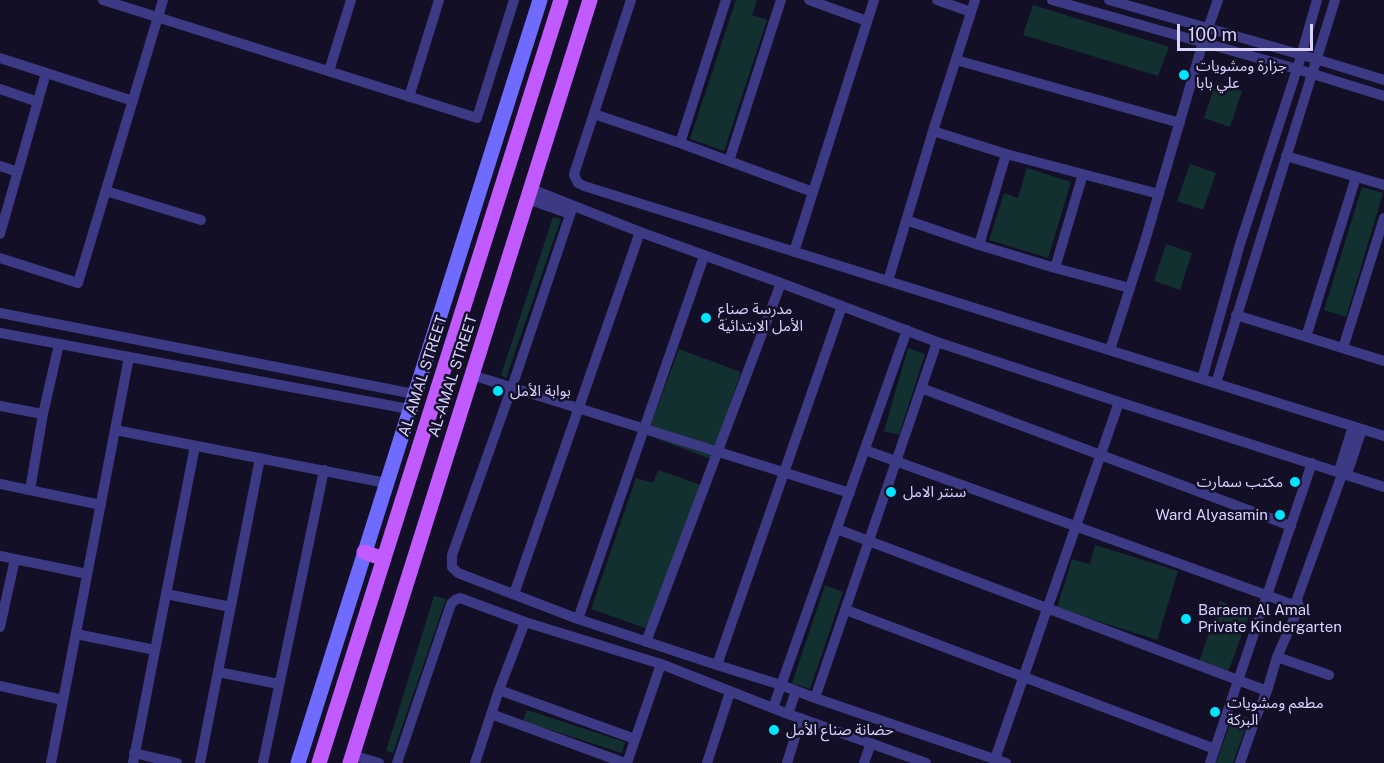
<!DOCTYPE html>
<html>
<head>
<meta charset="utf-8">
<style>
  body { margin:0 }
  #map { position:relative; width:1384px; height:763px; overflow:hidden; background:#130f26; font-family:"Public Sans",sans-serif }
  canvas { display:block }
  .scale { position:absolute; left:1177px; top:24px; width:136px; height:27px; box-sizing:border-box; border:3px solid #d9d4ff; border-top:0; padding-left:8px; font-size:18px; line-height:21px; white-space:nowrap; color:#d9d4ff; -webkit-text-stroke:4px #130f26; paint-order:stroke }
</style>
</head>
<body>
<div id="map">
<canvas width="1384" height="763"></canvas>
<div class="scale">100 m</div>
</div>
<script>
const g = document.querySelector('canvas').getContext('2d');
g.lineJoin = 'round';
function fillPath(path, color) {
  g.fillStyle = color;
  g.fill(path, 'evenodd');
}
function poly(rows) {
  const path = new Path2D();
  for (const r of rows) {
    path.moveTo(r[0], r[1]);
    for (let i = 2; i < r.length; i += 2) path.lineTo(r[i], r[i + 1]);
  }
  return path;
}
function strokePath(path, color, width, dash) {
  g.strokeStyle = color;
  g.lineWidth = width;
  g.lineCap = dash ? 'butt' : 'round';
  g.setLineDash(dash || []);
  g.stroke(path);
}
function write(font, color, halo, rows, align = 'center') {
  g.font = font + ' "Public Sans","Noto Sans Arabic",sans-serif';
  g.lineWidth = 5;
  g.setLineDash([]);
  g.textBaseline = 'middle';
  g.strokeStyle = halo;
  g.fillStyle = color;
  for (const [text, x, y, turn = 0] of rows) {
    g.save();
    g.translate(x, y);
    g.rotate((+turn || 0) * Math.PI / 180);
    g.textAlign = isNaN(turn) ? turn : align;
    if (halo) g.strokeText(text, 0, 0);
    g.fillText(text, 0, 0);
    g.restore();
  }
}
const green = poly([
  [736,0,757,0,752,15,767,20,724,151,690,139],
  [1033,5,1169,47,1158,76,1023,35],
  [1216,82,1242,91,1230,127,1204,118],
  [1190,164,1216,173,1203,210,1177,201],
  [1027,168,1071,182,1048,258,989,240,1004,193,1018,198],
  [1362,187,1383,193,1346,317,1324,310],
  [553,217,561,219,506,378,501,375],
  [1166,244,1192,253,1180,290,1154,281],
  [908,348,925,354,899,435,884,431],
  [679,349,741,372,711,459,647,435],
  [658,470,701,485,651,630,591,609,636,478,653,483],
  [1095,545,1178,571,1157,640,1057,608,1072,559,1090,564],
  [825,585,843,592,810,689,792,683],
  [434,596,446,599,393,753,386,751],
  [1220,601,1250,613,1228,672,1199,662],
  [527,710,625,742,622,753,523,721],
  [1234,713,1249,718,1233,763,1216,763]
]);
const street = poly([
  [103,0,477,118,514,0],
  [631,0,575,171,574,175,578,183,584,186,1384,436],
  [809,0,867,21],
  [937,0,971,12],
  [1052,0,1297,69,1384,96],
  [1109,0,1316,59,1384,80],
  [0,58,133,101],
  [956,60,1180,123],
  [329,71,351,0],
  [0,89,38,102],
  [409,97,439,0],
  [594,114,680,143,813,192],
  [933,131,1006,154,1159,194],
  [680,143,726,0],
  [1286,156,1384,185],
  [729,161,781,0],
  [0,166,18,172],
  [531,189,640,232,781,283,937,342,1119,402,1384,487],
  [106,191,201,220],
  [528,199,570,214],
  [573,206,512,387,452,555,452,567,458,573,578,619,717,665,781,685,815,698,1006,763],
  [906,220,979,245,1055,268,1130,288],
  [0,234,46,73],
  [979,245,1006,154],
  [794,252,874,0],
  [0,258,78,283,163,0],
  [1055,268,1083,174],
  [888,281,933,131,975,0],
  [0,313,414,394],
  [1236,315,1384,361],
  [0,333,409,409],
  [1306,337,1356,177],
  [1343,348,1384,218],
  [1110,350,1145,241,1203,42,1218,0],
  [472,375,850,493],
  [1202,379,1240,244,1299,63,1317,0],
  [1216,383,1335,0],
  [921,388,1291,526],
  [0,406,43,414],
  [115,430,386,483],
  [865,450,1299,607],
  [1339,471,1353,426],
  [1347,474,1362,429],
  [0,484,101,505],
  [30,490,43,414,59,344],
  [837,529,1267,691],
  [0,556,87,574],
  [166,594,231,607],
  [514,594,640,232],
  [846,610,1215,749],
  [578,619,704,256],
  [0,627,15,559],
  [76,634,155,650],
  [646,642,781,283],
  [1277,657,1329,675],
  [717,665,842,306],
  [218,672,279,684],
  [0,686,63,700],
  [499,690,635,739],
  [815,698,937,342],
  [773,708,907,330],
  [491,714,625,763],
  [788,714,796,691],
  [134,753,177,763],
  [352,755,379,763],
  [995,759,1119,402],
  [51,763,129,357],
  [133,763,195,446],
  [200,763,260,458],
  [263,763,324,470],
  [397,763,451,604,455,600,460,598,525,622,661,664,788,714,926,763],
  [475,763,499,690,525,622],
  [627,763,661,664],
  [707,763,730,692],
  [787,763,801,718],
  [864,763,871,743],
  [1210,763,1312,463],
  [1240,763,1256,717,1267,691,1277,657,1299,607,1297,599,1343,472]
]);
const secondary = poly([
  [298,763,540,0]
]);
const primary = poly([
  [364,552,384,559],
  [319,763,561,0],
  [350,763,590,0]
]);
const markers = [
  [1184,75,6,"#00e5ff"],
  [706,318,6,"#00e5ff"],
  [498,391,6,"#00e5ff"],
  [1295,482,6,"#00e5ff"],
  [891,492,6,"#00e5ff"],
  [1280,515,6,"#00e5ff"],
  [1186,619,6,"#00e5ff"],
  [1215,712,6,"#00e5ff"],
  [774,730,6,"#00e5ff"]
];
const poiNames = [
  ["جزارة ومشويات",1196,66],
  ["علي بابا",1196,83],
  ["مدرسة صناع",718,309],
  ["الأمل الابتدائية",718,326],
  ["بوابة الأمل",510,391],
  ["مكتب سمارت",1283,482,"right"],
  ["سنتر الامل",903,492],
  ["Ward Alyasamin",1268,515,"right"],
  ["Baraem Al Amal",1198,610],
  ["Private Kindergarten",1198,627],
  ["مطعم ومشويات",1227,703],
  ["البركة",1227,720],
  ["حضانة صناع الأمل",786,730]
];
const streetNames = [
  ["AL AMAL STREET",423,376,-72],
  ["AL-AMAL STREET",453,376,-72]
];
fillPath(green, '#12302f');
strokePath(street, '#3d3a85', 10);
strokePath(secondary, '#6f6bff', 15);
strokePath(primary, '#c25bff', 15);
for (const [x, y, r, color] of markers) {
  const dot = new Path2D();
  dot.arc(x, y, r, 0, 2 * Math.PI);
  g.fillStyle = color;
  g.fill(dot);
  strokePath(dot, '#130f26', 2);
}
write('15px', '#d9d4ff', '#130f26', poiNames, 'left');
write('15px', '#d9d4ff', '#130f26', streetNames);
</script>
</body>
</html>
